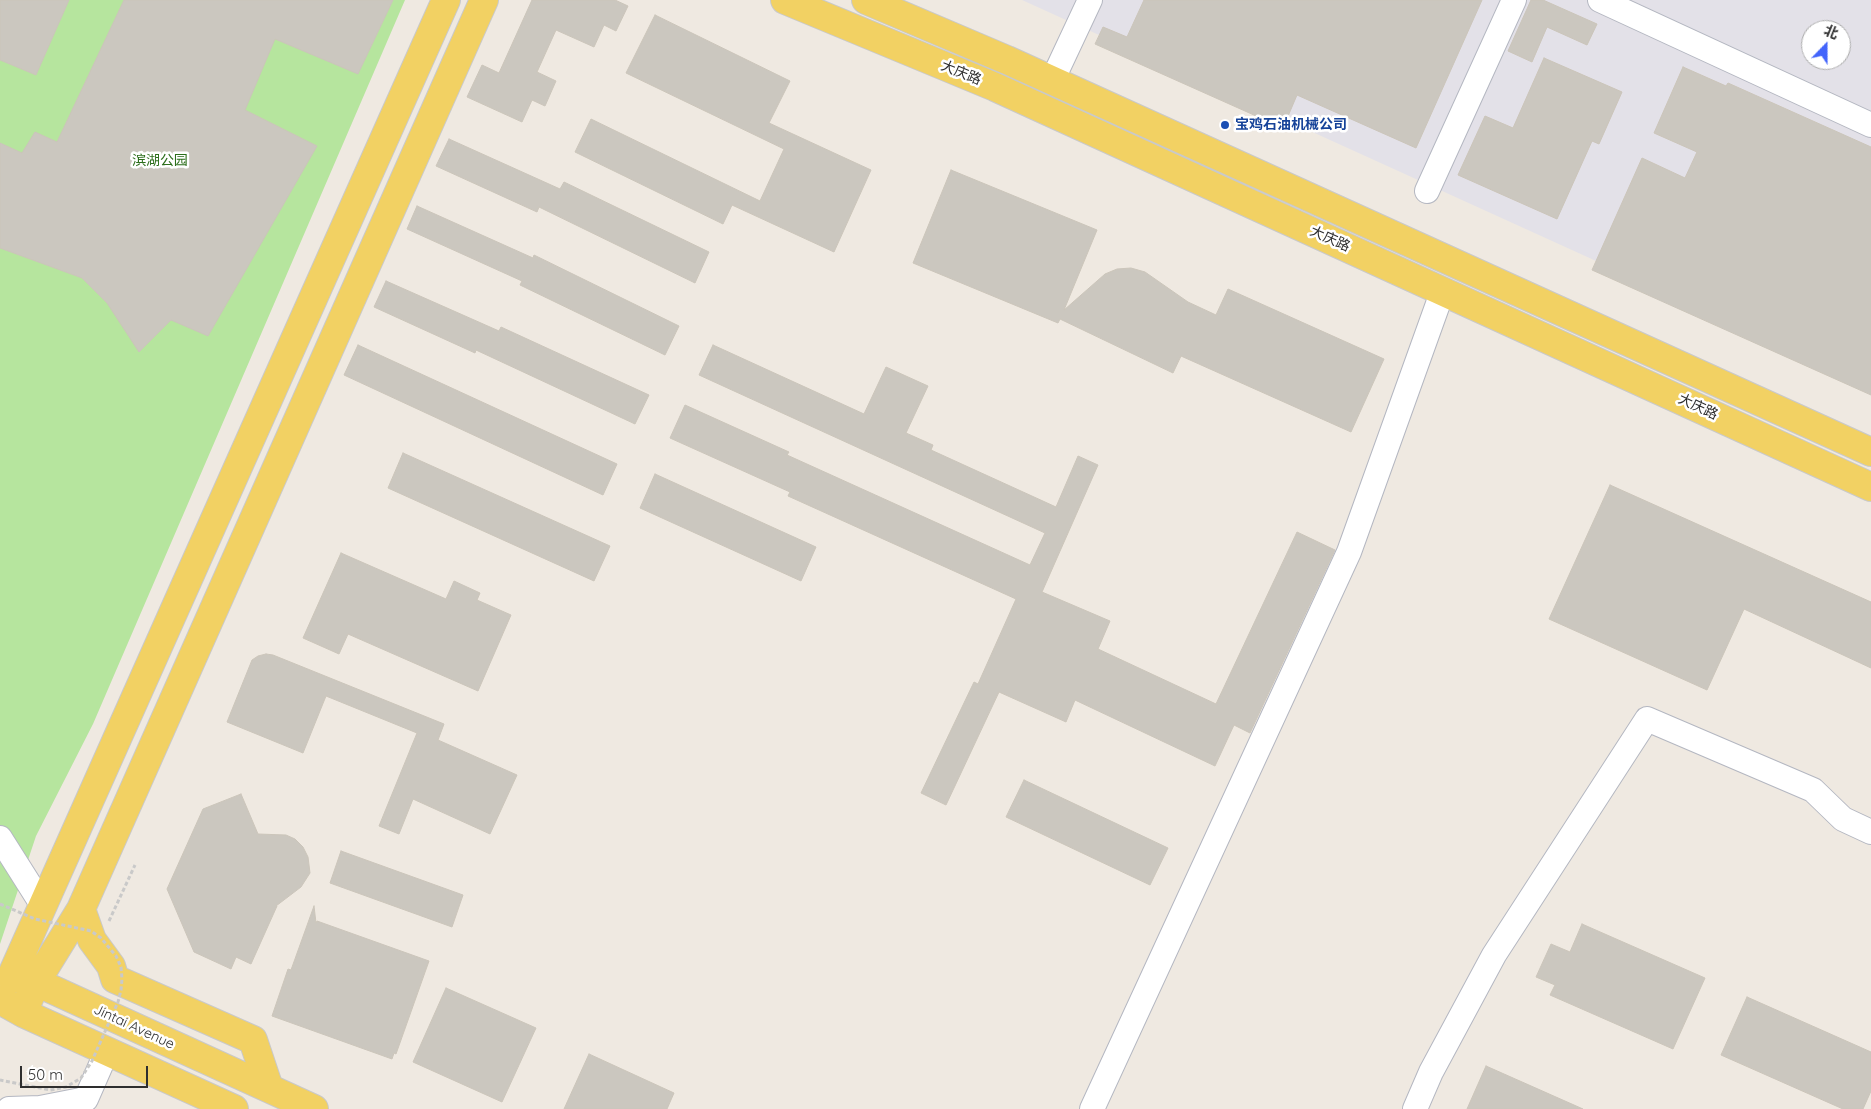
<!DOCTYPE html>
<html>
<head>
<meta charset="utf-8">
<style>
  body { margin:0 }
  #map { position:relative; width:1871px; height:1109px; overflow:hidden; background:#efe9e1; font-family:Quicksand,"Noto Sans SC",sans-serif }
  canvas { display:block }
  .north { position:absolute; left:1801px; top:20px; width:50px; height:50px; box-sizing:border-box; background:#fff; border:1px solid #ababab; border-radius:50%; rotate:22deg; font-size:14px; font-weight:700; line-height:20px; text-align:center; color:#2e2e2e }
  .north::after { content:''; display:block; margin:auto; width:18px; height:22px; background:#4264fb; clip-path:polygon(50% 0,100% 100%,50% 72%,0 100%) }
  .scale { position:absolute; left:20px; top:1066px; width:128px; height:22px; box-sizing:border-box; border:2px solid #2e2e2e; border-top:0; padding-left:6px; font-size:15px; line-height:18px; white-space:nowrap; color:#2e2e2e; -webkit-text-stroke:4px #fff; paint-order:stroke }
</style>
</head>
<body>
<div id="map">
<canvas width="1871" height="1109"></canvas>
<div class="north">北</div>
<div class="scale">50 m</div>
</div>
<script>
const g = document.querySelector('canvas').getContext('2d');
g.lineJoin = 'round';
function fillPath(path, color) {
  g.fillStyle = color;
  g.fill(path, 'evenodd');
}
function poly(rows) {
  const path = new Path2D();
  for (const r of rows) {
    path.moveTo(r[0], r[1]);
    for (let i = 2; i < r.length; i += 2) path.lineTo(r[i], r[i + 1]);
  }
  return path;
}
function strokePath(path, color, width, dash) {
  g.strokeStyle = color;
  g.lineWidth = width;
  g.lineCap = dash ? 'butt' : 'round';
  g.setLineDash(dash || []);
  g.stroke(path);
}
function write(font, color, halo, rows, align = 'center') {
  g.font = font + ' Quicksand,"Noto Sans SC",sans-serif';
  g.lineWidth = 5;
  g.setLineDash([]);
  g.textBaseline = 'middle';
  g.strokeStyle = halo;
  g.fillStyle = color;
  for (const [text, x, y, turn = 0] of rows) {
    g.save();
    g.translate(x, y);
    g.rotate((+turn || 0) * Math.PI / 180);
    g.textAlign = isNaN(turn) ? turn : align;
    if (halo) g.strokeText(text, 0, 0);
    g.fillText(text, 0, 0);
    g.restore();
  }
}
const industrial = poly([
  [1022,0,1871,0,1871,386,1429,185],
  [1811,30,1841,30,1841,60,1811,60]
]);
const green = poly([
  [0,0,405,0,93,724,36,836,0,944]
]);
const building = poly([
  [0,0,69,0,36,75,0,60,0,0],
  [124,0,393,0,358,74,275,39,245,110,317,146,208,336,171,320,139,352,107,303,82,278,0,248,0,143,22,153,35,132,57,142,124,0],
  [532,0,615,0,628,6,616,31,604,25,594,47,556,30,537,72,556,81,545,106,532,100,522,122,467,97,482,65,499,73,532,0],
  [1144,0,1482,0,1416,148,1297,95,1283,128,1095,44,1103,27,1127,37,1144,0],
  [1531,0,1543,0,1597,24,1587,45,1547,27,1532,62,1508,51,1531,0],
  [655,15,790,81,769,123,871,170,834,252,732,205,723,224,575,152,591,119,760,201,784,149,626,73,655,15],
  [1544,58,1622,92,1599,144,1592,141,1557,219,1458,175,1485,116,1513,128,1544,58],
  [1683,67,1726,86,1728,83,1871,147,1871,395,1592,270,1642,158,1685,178,1697,152,1654,133,1683,67],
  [449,139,560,189,564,182,709,252,695,283,539,207,537,212,436,166,449,139],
  [951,170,1097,230,1064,310,1105,274,1117,269,1131,268,1145,272,1188,302,1216,315,1228,289,1384,359,1351,432,1181,356,1173,373,1060,319,1058,323,913,263,951,170],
  [417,206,533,258,534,255,679,326,665,355,520,285,522,281,407,229,417,206],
  [386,281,499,331,501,327,649,395,635,424,476,350,475,353,374,307,386,281],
  [358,345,617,464,603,495,344,375,358,345],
  [713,345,864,414,886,367,928,386,906,433,933,445,931,450,1056,507,1078,456,1098,465,1042,592,1110,621,1098,649,1216,704,1297,532,1335,550,1250,733,1234,725,1215,766,1075,700,1066,722,999,692,946,805,921,793,974,682,978,684,1016,599,788,496,790,492,670,438,685,405,789,452,787,455,1030,565,1045,533,699,375,713,345],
  [403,453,610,546,594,581,388,488,403,453],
  [655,474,816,547,801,581,640,508,655,474],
  [1610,485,1871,602,1871,668,1744,609,1707,690,1549,619,1610,485],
  [341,553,446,599,454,581,480,593,477,600,511,615,478,691,348,634,339,654,303,638,341,553],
  [266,654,273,655,444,724,438,740,517,775,490,834,413,799,399,834,379,826,417,733,326,696,303,753,227,722,252,660,258,656,266,654],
  [1024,780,1168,848,1150,885,1006,817,1024,780],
  [241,794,258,834,286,835,295,839,303,847,308,857,310,873,301,887,276,906,277,906,251,964,236,957,231,969,194,952,167,889,203,809,241,794],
  [341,851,463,895,452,927,330,883,341,851],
  [314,906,316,923,317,921,429,961,396,1054,394,1053,392,1059,272,1016,288,969,291,970,314,906],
  [1582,924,1705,978,1673,1049,1550,995,1555,985,1536,977,1551,944,1570,952,1582,924],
  [446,988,536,1028,502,1102,413,1062,446,988],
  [1747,997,1871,1052,1871,1091,1863,1109,1843,1109,1721,1055,1747,997],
  [589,1054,674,1093,667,1109,564,1109,589,1054],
  [1486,1066,1583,1109,1467,1109,1486,1066]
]);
const path = poly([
  [109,921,135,865]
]);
const minor = poly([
  [1600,0,1871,125],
  [1052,81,1090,0],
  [1427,191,1514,0],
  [0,838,43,906],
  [9,1109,40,1108,86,1099,107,1051],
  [1092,1109,1349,552,1443,290],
  [1415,1109,1431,1072,1494,955,1647,719,1813,790,1843,819,1871,832]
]);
const major = poly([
  [785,0,995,87,1871,487],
  [866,0,1007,60,1871,452],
  [81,909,92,940,111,966,115,979,253,1040,269,1088],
  [11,977,446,0],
  [19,979,36,982,314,1109],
  [0,1000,23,1013,234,1109],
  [23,1013,36,982,81,909,484,0]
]);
const pathBridge = poly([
  [0,904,35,919,91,931,101,938,116,956,121,967,122,979,121,990,118,1002,92,1061,81,1078,66,1087,50,1090,0,1080]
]);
const markers = [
  [1225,125,5,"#1a4fb4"]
];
const streetNames = [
  ["大庆路",961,73,22],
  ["大庆路",1330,239,24],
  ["大庆路",1698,407,25],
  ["Jintai Avenue",134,1027,25]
];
const transitNames = [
  ["宝鸡石油机械公司",1235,125]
];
const parkNames = [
  ["滨湖公园",160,161]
];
fillPath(industrial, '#e3e1e8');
fillPath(green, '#b6e59e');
fillPath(building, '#cbc7bf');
strokePath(building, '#cbc5ba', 1);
strokePath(minor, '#b4b7c1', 26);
strokePath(major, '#c9c9c9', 30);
strokePath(path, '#c9c9c9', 3, [4, 2.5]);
strokePath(minor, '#fff', 24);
strokePath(major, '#f2d163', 28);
strokePath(pathBridge, '#c9c9c9', 3, [4, 2.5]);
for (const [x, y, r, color] of markers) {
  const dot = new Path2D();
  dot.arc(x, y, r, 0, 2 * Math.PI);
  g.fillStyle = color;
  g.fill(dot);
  strokePath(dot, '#fff', 2);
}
write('14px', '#2e2e2e', '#fff', streetNames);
write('bold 14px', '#164399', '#fff', transitNames, 'left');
write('14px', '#2c6e1b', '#fff', parkNames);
</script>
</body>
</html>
